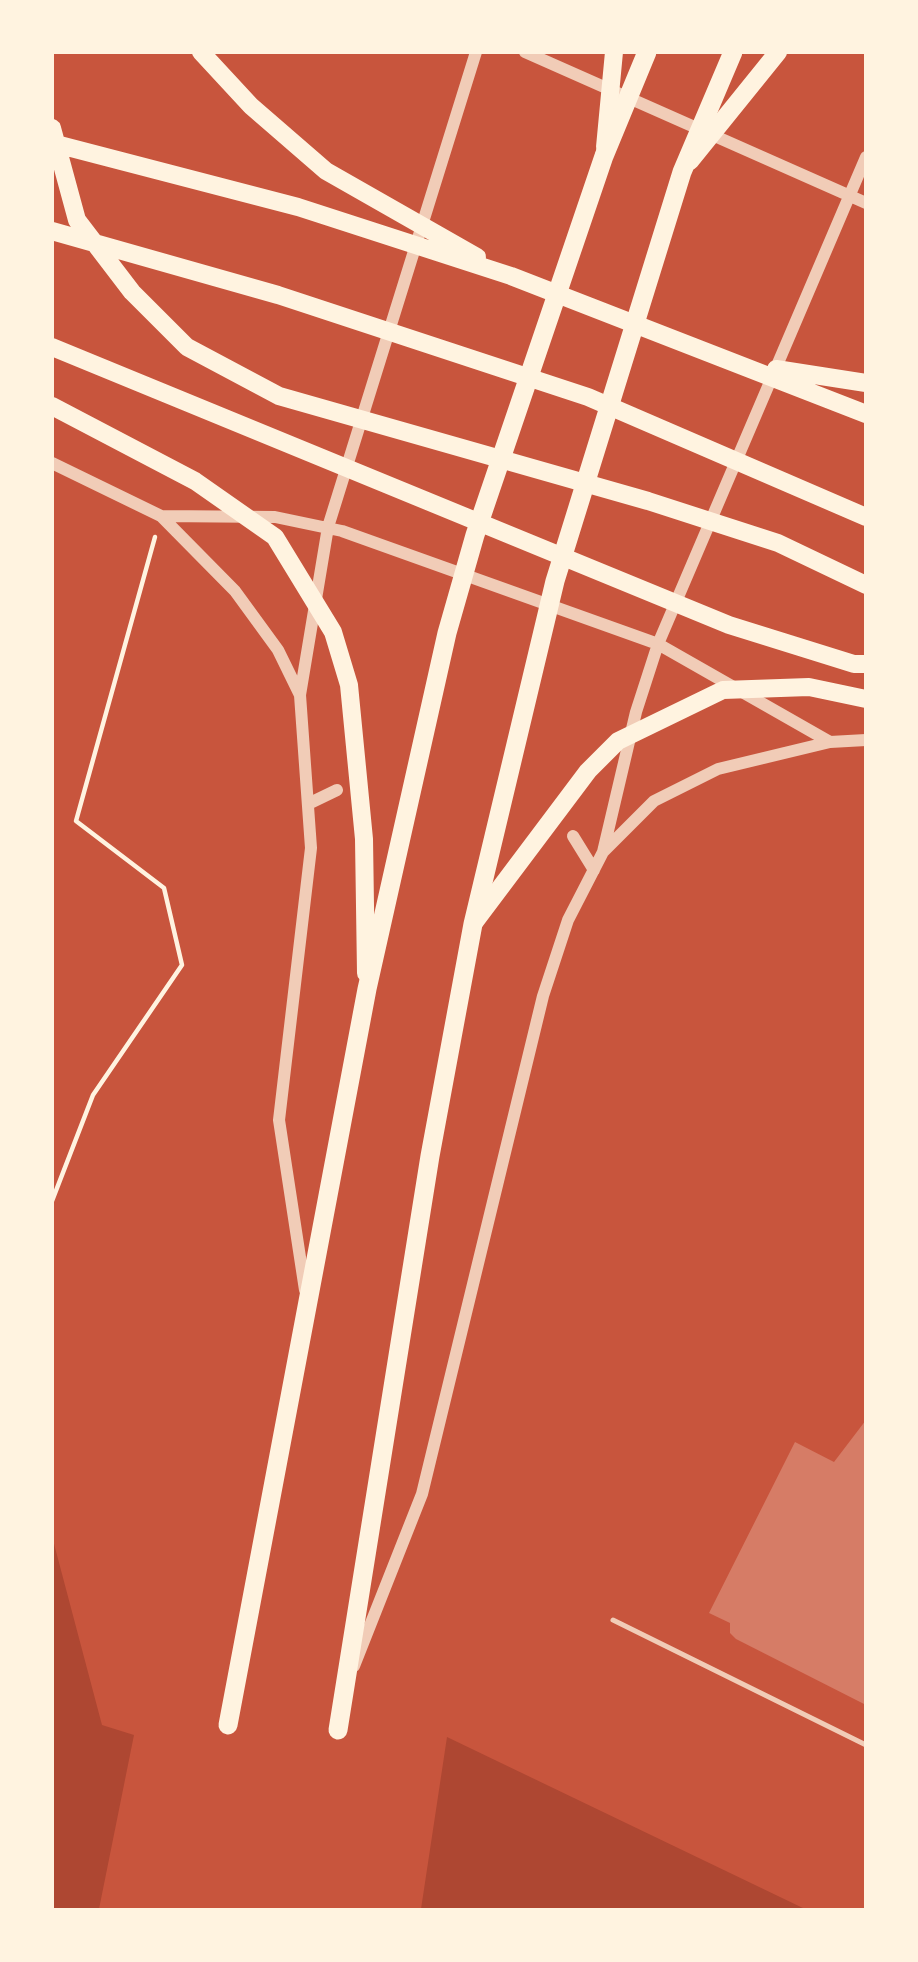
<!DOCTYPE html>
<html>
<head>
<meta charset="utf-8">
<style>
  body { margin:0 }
  #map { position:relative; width:918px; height:1962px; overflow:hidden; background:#c8553d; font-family:"Crimson Pro",serif }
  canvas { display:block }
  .frame { position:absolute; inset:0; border:54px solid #fff3e0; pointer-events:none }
</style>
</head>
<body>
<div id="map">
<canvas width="918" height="1962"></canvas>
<div class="frame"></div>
</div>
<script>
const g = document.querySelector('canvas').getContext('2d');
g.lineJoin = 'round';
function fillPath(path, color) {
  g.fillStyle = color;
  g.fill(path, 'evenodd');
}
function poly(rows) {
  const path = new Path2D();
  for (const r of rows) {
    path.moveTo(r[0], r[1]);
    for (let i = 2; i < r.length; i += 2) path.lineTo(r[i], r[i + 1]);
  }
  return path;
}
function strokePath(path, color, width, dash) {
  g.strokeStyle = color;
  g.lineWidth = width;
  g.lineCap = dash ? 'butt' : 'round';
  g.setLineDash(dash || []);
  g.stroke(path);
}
const green = poly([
  [53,1540,102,1725,134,1735,99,1909,53,1909],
  [447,1737,805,1909,421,1909]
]);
const building = poly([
  [866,1420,866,1705,736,1639,730,1633,730,1623,709,1613,795,1442,834,1462]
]);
const path = poly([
  [52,1201,93,1095,182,965,164,888,76,821,155,537]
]);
const service = poly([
  [613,1620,866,1745]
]);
const tertiary = poly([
  [525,52,866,203],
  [52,463,161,516,275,517,342,531,658,644,830,742,866,740],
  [161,516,235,591,278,650,300,695],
  [308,804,337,790],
  [573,836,594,870],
  [603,852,654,801,718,769,830,742],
  [305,1290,279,1120,311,848,300,695,328,527,476,52],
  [354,1666,422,1494,543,996,568,920,603,852,636,712,658,644,866,157]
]);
const primary = poly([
  [201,52,251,106,326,171,477,257],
  [52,128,77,220,132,292,187,347,279,396,648,501,778,543,866,585],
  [52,143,298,207,511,276,866,414],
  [605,147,614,52],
  [690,161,778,52],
  [52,231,278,295,588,397,866,517],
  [52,347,729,625,854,664,866,664],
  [776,369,866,383],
  [52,406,195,481,275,537,333,632,349,685,364,839,366,973],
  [473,924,588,771,618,741,723,690,809,687,866,699]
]);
const trunk = poly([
  [228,1725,367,989,447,633,475,535,604,156,647,52],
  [338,1730,430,1156,473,924,555,581,682,172,733,52]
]);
fillPath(green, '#ae4732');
fillPath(building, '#d67c66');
strokePath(path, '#fff3e0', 4.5);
strokePath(service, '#f1ccb7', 5);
strokePath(tertiary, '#f1ccb7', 12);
strokePath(primary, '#fff3e0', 18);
strokePath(trunk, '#fff3e0', 19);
</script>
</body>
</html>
